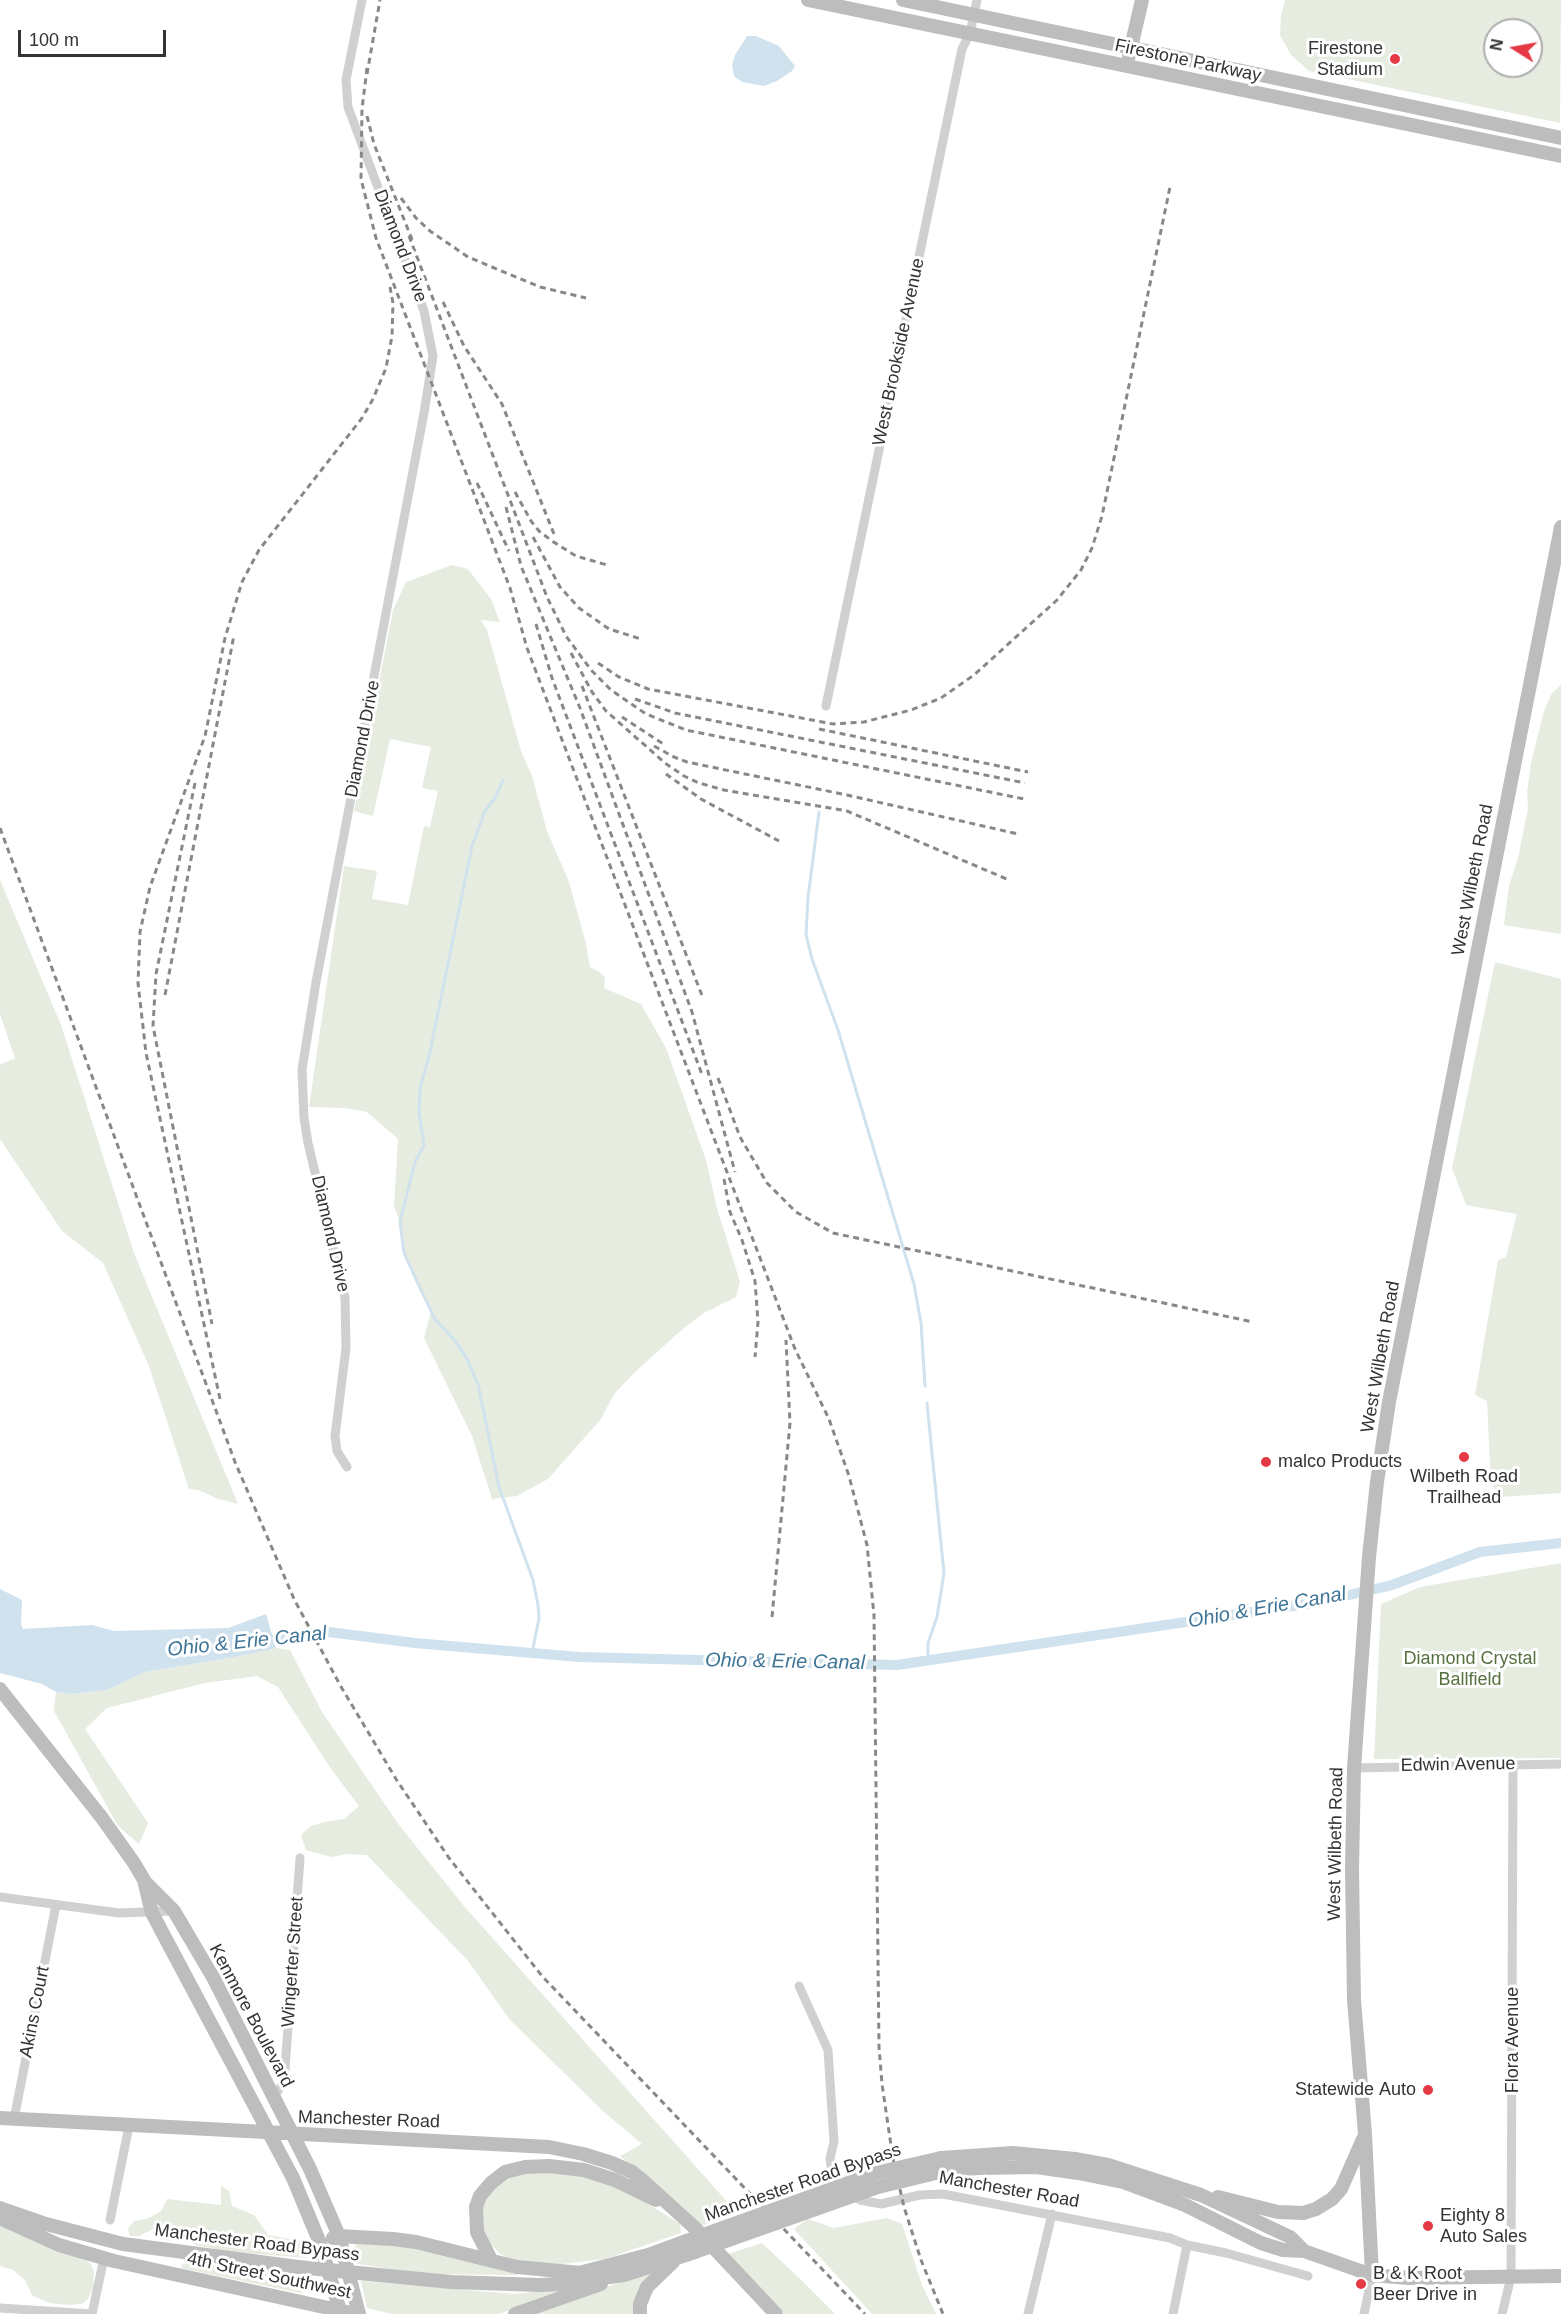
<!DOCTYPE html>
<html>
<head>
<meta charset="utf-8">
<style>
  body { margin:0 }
  #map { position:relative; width:1561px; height:2314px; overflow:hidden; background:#fff; font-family:Helvetica,sans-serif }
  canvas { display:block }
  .north { position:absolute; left:1483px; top:18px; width:60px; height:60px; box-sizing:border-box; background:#fff; border:2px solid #adadad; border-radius:50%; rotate:281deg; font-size:16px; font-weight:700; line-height:24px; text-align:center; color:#333 }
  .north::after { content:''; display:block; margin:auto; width:21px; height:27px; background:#e63946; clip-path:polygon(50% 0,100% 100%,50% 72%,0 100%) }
  .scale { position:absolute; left:18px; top:30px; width:148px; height:27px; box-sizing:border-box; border:3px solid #333; border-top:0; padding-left:8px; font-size:18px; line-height:21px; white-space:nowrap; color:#333; -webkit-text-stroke:4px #fff; paint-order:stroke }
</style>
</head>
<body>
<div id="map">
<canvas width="1561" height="2314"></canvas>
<div class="north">N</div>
<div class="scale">100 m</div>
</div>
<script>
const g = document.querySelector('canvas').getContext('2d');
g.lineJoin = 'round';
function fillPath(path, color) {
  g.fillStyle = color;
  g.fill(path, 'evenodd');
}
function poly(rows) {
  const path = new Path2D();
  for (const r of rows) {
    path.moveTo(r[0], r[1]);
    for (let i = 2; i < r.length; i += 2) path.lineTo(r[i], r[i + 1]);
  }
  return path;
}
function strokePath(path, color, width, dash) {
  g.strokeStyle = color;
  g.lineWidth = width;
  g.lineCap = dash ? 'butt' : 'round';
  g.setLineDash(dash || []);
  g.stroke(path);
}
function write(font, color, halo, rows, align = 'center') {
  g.font = font + ' Helvetica,sans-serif';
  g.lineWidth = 6;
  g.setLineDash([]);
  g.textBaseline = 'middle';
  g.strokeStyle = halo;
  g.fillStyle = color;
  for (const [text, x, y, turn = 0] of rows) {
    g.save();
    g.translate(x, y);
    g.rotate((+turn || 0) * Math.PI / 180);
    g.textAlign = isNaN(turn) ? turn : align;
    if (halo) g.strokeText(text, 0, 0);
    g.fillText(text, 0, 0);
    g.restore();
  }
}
const green = poly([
  [1285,0,1561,0,1560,123,1309,71,1291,55,1280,35,1281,16],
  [1495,30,1531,30,1531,66,1495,66],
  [452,565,468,569,491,599,500,622,481,620,487,630,521,751,532,776,547,831,569,882,586,944,590,967,598,971,605,977,604,988,641,1004,666,1048,706,1160,717,1208,740,1282,736,1297,702,1314,677,1334,635,1372,614,1394,601,1419,548,1479,517,1496,492,1499,472,1436,424,1338,431,1311,404,1253,400,1222,394,1206,398,1139,367,1112,345,1108,309,1107,344,866,377,871,372,899,408,905,424,826,430,827,438,791,422,788,431,747,390,739,373,816,354,811,393,610,406,582],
  [1561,685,1561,934,1504,925,1509,886,1518,858,1528,808,1527,792,1531,763,1544,711,1552,693],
  [0,880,61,1025,134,1253,238,1504,218,1499,199,1490,189,1489,149,1366,103,1263,62,1231,0,1139,0,1065,15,1058,0,1014],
  [1495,962,1561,979,1561,1493,1500,1497,1491,1483,1487,1401,1475,1395,1498,1260,1506,1257,1517,1214,1466,1205,1452,1168],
  [1561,1563,1561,1758,1374,1759,1381,1604,1420,1587],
  [276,1648,290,1650,322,1712,399,1825,464,1906,738,2214,698,2227,620,2156,642,2144,604,2112,510,2020,468,1961,367,1855,348,1854,331,1857,306,1850,301,1835,311,1826,325,1822,344,1819,359,1806,331,1769,278,1687,257,1676,205,1683,107,1708,85,1729,148,1823,139,1844,118,1826,54,1711,56,1692,71,1694,107,1690,145,1672,235,1657],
  [562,2171,602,2179,634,2195,680,2224,681,2233,605,2259,562,2264,516,2262,500,2254,487,2240,481,2223,482,2209,487,2195,496,2184,518,2174],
  [221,2186,229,2191,232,2206,254,2215,268,2235,296,2240,307,2245,308,2258,233,2252,195,2245,180,2237,164,2224,139,2236,130,2236,128,2229,134,2221,149,2218,161,2211,167,2199,221,2205],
  [887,2218,902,2224,922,2285,936,2314,872,2314,794,2229,808,2219,834,2228],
  [0,2224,36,2242,84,2258,91,2264,94,2272,93,2288,88,2299,82,2304,69,2305,49,2303,32,2295,25,2280,13,2270,0,2266],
  [355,2242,393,2243,515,2271,517,2275,425,2274,357,2264],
  [762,2243,797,2276,835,2314,784,2314,728,2254],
  [199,2263,311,2277,309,2291,300,2293,181,2268,183,2264],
  [651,2272,654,2273,635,2314,527,2314],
  [361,2281,516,2294,579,2286,499,2314,392,2314,367,2308]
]);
const water = poly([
  [747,36,756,36,779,46,795,66,792,71,777,81,764,86,742,82,734,76,732,65,735,55],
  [0,1589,22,1600,21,1625,23,1629,92,1625,114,1631,228,1628,266,1614,276,1648,235,1657,145,1672,107,1690,71,1694,56,1692,42,1684,0,1673]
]);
const stream = poly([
  [503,780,495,798,485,811,472,846,430,1052,420,1088,419,1112,424,1145,415,1162,400,1222,404,1253,420,1288,435,1319,456,1342,467,1359,478,1384,499,1487,533,1580,538,1605,539,1618,532,1653],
  [819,812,808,898,806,935,812,959,838,1030,914,1284,921,1323,925,1386],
  [927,1403,944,1573,937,1617,928,1643,928,1660]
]);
const canal = poly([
  [260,1643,296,1634,329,1632,415,1643,579,1657,897,1665,1313,1603,1392,1585,1480,1552,1561,1543]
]);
const street = poly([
  [826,706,962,49,970,33,977,0],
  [347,1467,337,1451,335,1436,346,1348,345,1298,308,1143,304,1118,302,1070,316,982,424,413,433,356,424,311,348,107,346,80,362,0],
  [1354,1768,1561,1764],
  [0,1897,119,1913,174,1911],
  [799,1986,828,2050,834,2142,830,2158,831,2165,838,2179,853,2195,860,2200,881,2204,920,2195,943,2194,1170,2238,1187,2245,1226,2253,1308,2276],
  [273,2097,284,2083,300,1858],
  [14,2119,56,1905],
  [110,2220,129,2126],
  [0,2308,92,2314,104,2258],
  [1028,2314,1052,2214],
  [1173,2314,1187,2245],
  [1364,2314,1372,2275],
  [1502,2314,1511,2277,1513,1764]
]);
const secondary = poly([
  [808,0,1561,156],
  [903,0,1561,138],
  [1129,56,1142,0],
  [0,1689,102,1818,134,1863,144,1880,152,1913,293,2178,320,2243,341,2314],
  [145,1882,174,1911,214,1979,310,2169,339,2236,359,2314],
  [0,2118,549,2147,583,2154,612,2163,632,2172,641,2179,696,2229,776,2314],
  [941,2158,1013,2153,1075,2159,1108,2165,1201,2195,1290,2237,1304,2251],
  [944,2171,978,2168,1036,2167,1078,2173,1123,2182,1185,2205,1261,2243,1283,2250,1304,2251,1372,2275,1408,2278,1561,2276],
  [1218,2197,1278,2212,1303,2213,1316,2209,1332,2199,1341,2189,1363,2139],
  [0,2208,46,2224,123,2244,298,2267],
  [0,2218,59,2245,114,2261,347,2312],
  [333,2238,339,2236,393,2239,416,2242,517,2267,581,2273],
  [491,2260,477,2232,476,2207,480,2196,491,2183,505,2172,525,2167,549,2166,584,2170,615,2180,656,2200],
  [579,2273,648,2255,686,2241],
  [1372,2275,1365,2134,1354,2000,1352,1869,1354,1768,1369,1557,1377,1482,1389,1402,1561,527],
  [389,2276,451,2282,540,2285,561,2284,624,2275,695,2252],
  [515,2314,601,2284],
  [640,2314,640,2304,647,2287,673,2262]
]);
const rail = poly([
  [367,68,362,109,361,179,376,238,510,588,527,648,712,1133,795,1349,829,1419,849,1476,867,1545,874,1615,879,2047,882,2084,893,2159,904,2207,921,2260,943,2314],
  [367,74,380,0],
  [367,116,374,144,413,242],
  [401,198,416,218,430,231,468,257,540,287,586,298],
  [409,236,547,597,566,636,591,670,611,690,646,714,686,730,1024,799],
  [443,302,464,346,502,404,554,534],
  [477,483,509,551],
  [515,492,531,521,539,531,552,541,576,556,607,565],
  [506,507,521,566,580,708,692,1012,735,1172],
  [533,537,560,587,579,608,609,629,641,639],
  [536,624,552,678,703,1077],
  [571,653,592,692,606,711,665,763,684,776,699,783,724,790,847,811,1009,880],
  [598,663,619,677,648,689,833,724,864,722,911,710,941,698,974,675,1057,600,1081,570,1092,548,1102,516,1170,187],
  [582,686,703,998],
  [635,699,675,713,1025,783],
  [622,717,665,745],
  [819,729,1028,772],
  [654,746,674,757,687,762,847,795,1018,834],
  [666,774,701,799,779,841],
  [195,783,156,974,153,1026,212,1324],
  [0,828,235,1462,294,1599,340,1685,396,1779,449,1858,542,1976,865,2314],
  [165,995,234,635],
  [718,1078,740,1137,767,1183,796,1212,833,1233,1253,1322],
  [724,1179,730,1212,742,1240,755,1281,758,1322,755,1357],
  [220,1399,146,1053,138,983,140,932,150,887,205,736,225,638,242,582,259,550,362,418,373,399,386,368,392,336,393,303,390,287],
  [772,1617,790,1423,786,1340]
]);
const secondaryBridge = poly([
  [686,2241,876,2173,941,2158],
  [695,2252,878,2187,944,2171],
  [298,2267,389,2276]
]);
const markers = [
  [1395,59,6,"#e63946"],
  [1464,1457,6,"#e63946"],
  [1266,1462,6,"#e63946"],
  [1428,2090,6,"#e63946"],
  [1428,2226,6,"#e63946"],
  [1361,2284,6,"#e63946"]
];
const poiNames = [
  ["Firestone",1383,49,"right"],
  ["Stadium",1383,70,"right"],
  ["malco Products",1278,1462],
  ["Wilbeth Road",1464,1477,"center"],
  ["Trailhead",1464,1498,"center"],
  ["Statewide Auto",1416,2090,"right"],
  ["Eighty 8",1440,2216],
  ["Auto Sales",1440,2237],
  ["B & K Root",1373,2274],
  ["Beer Drive in",1373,2295]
];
const streetNames = [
  ["Firestone Parkway",1188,61,12],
  ["Diamond Drive",400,246,69],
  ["West Brookside Avenue",899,352,-78],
  ["Diamond Drive",363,739,-79],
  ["West Wilbeth Road",1473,880,-79],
  ["Diamond Drive",330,1234,77],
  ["West Wilbeth Road",1381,1357,-80],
  ["Edwin Avenue",1458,1765,-1],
  ["West Wilbeth Road",1336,1844,-89],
  ["Wingerter Street",293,1962,-86],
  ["Akins Court",35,2012,-79],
  ["Kenmore Boulevard",251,2016,62],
  ["Flora Avenue",1513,2040,-90],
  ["Manchester Road",369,2120,2],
  ["Manchester Road Bypass",803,2183,-19],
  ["Manchester Road",1009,2190,10],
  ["Manchester Road Bypass",257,2243,7],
  ["4th Street Southwest",269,2276,12]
];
const parkNames = [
  ["Diamond Crystal",1470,1659],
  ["Ballfield",1470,1680]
];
const waterNames = [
  ["Ohio & Erie Canal",1267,1608,-10],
  ["Ohio & Erie Canal",247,1642,-6],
  ["Ohio & Erie Canal",785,1662,1]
];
fillPath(green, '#e6ecdf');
fillPath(water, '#cfe2ee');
strokePath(stream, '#cfe2ee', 3);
strokePath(canal, '#cfe2ee', 10);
strokePath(street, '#d0d0d0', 9);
strokePath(secondary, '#bdbdbd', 14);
strokePath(rail, '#888', 3, [6, 4.5]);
strokePath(secondaryBridge, '#bdbdbd', 14);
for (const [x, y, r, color] of markers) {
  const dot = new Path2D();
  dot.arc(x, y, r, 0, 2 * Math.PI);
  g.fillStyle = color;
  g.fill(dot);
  strokePath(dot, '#fff', 2);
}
write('18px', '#333', '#fff', poiNames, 'left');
write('18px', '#333', '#fff', streetNames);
write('18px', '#56703f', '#fff', parkNames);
write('italic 20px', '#3f7597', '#fff', waterNames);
</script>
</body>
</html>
